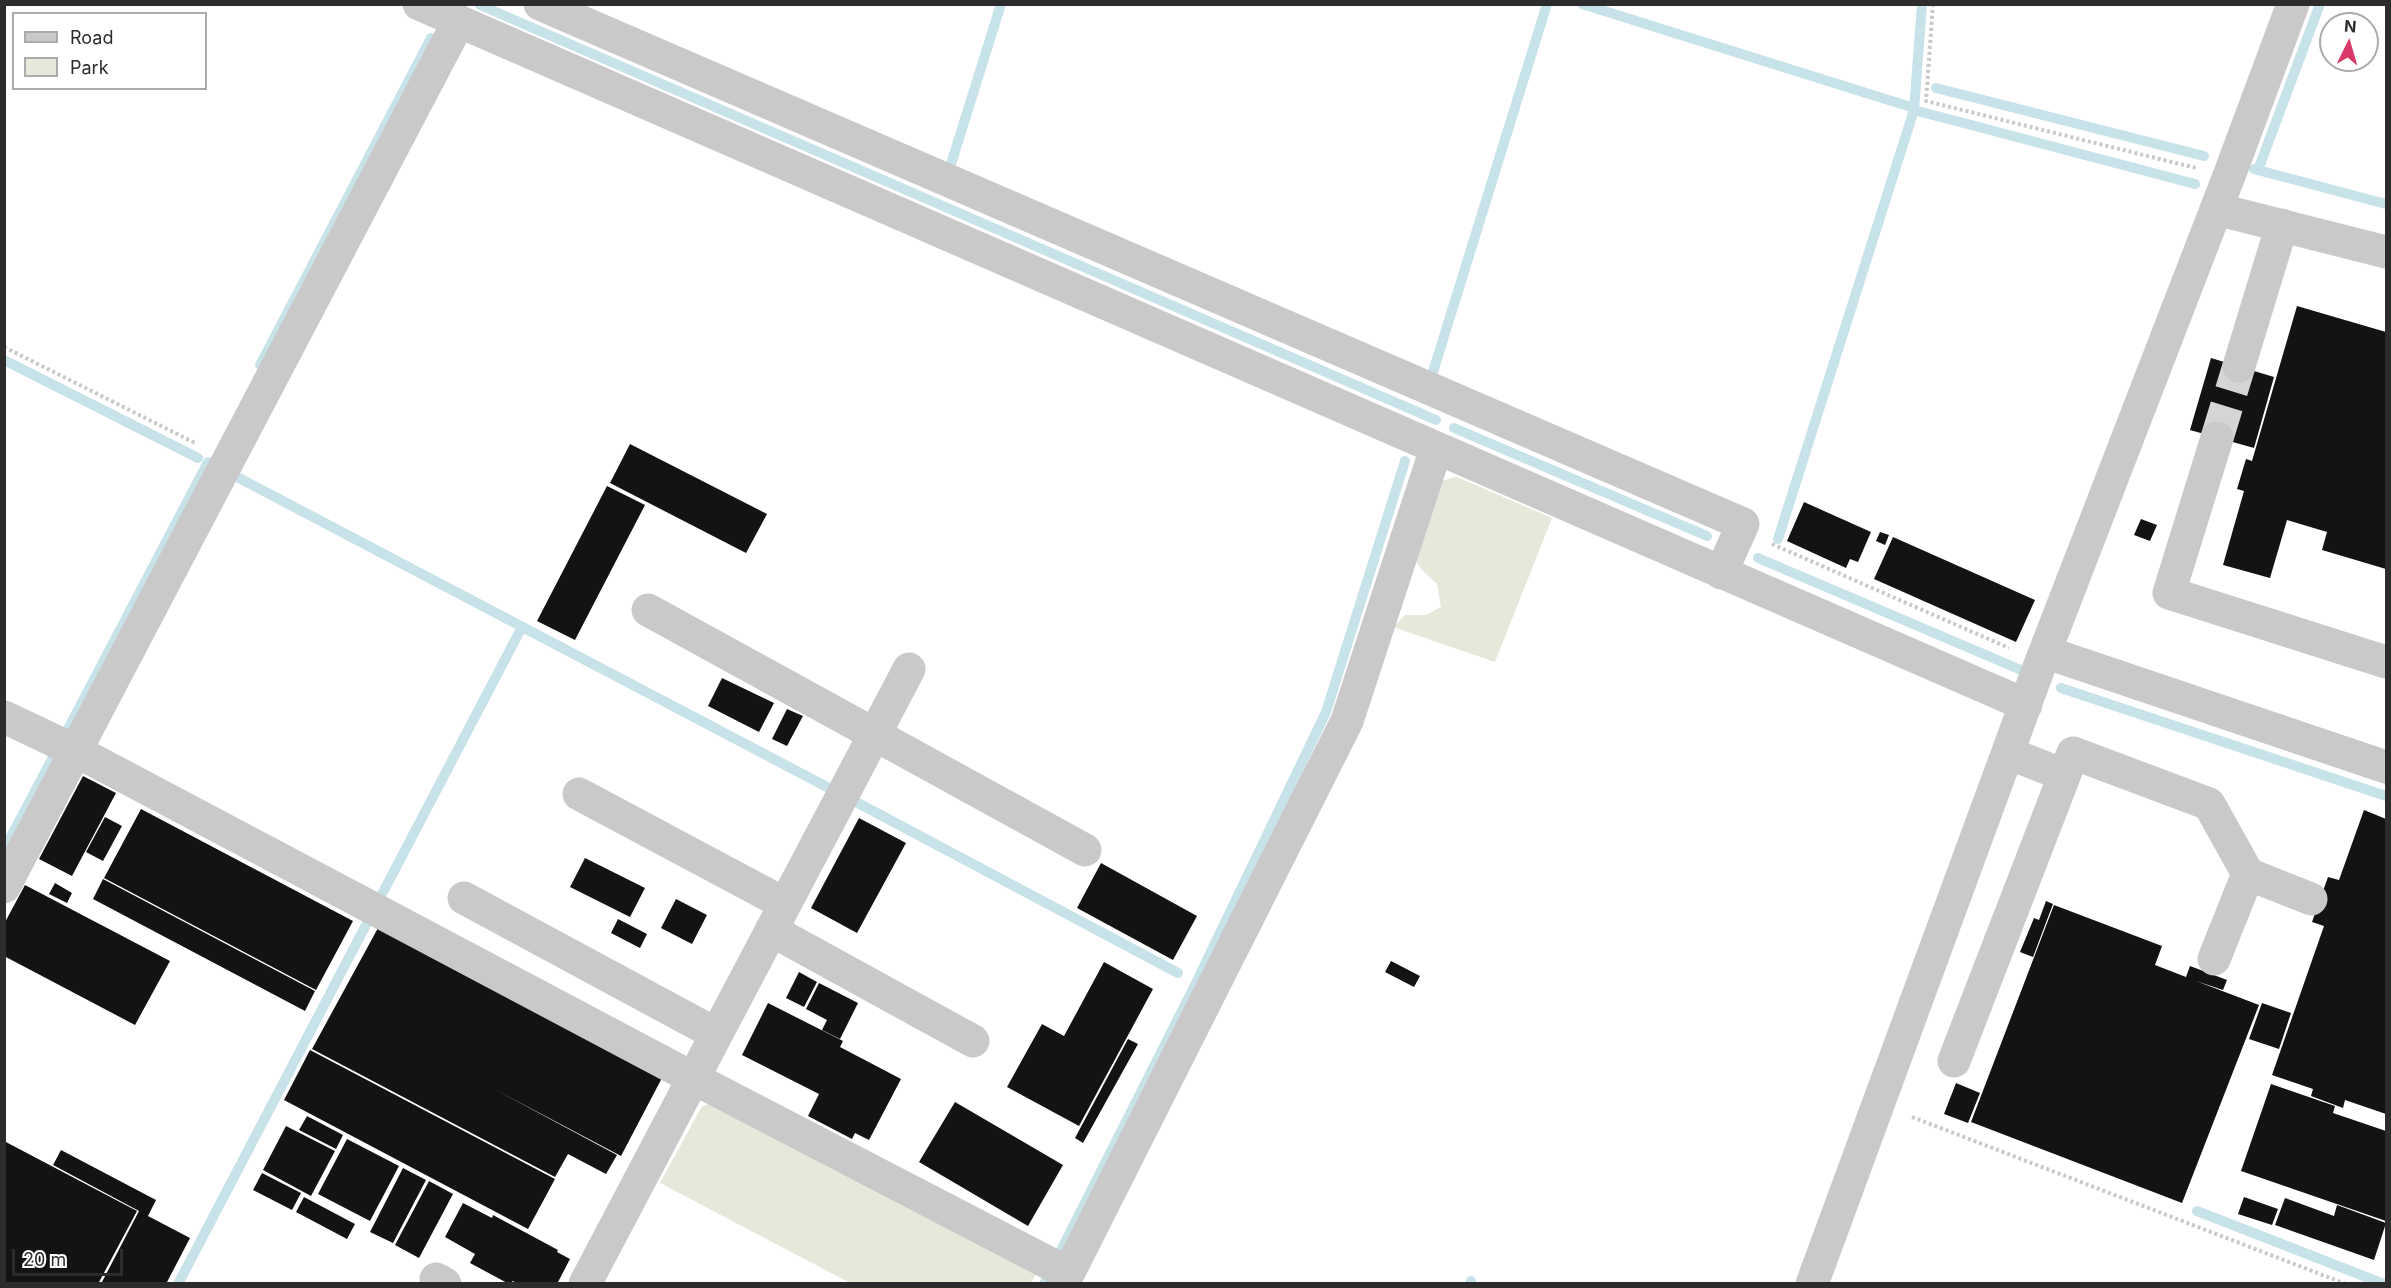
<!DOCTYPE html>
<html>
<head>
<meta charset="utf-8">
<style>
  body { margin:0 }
  #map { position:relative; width:2391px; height:1288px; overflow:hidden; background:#fff; font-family:Inter,sans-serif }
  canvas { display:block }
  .frame { position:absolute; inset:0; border:6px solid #2c2c2c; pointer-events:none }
  .legend { position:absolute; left:12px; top:12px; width:195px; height:78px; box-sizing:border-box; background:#fff; border:2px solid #ababab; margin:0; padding:8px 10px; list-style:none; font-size:18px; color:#2c2c2c }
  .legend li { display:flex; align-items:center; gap:12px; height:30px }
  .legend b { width:30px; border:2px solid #ababab }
  .north { position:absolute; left:2319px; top:12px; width:60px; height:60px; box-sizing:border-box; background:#fff; border:2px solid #ababab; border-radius:50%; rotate:5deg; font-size:16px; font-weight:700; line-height:24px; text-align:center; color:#2c2c2c }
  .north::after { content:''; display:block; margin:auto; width:21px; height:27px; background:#d83968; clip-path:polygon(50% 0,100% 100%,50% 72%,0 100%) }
  .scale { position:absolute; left:12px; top:1249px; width:111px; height:27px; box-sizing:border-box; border:3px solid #2c2c2c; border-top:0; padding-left:8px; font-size:18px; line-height:21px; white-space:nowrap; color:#2c2c2c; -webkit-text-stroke:4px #fff; paint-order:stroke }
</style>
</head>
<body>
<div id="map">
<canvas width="2391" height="1288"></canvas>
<div class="frame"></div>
<ul class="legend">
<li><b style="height:8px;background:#c9c9c9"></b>Road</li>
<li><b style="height:16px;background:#e5e9da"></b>Park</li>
</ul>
<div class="north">N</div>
<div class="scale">20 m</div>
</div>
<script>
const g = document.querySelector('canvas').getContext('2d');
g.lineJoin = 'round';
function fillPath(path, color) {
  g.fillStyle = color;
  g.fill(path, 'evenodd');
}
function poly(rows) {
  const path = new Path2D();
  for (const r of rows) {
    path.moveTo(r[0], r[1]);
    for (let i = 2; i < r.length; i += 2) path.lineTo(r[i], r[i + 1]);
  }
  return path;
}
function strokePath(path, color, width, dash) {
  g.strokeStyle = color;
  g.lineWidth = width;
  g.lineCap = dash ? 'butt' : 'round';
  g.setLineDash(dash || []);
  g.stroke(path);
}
const green = poly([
  [1457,477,1552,518,1495,662,1393,627,1405,615,1426,615,1441,607,1437,584,1421,569,1414,557,1435,482],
  [713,1103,1038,1271,1031,1283,850,1283,660,1183,702,1106]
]);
const stream = poly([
  [1582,4,1914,108],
  [480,5,1436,420],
  [1936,88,2204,156],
  [1914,110,2195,184],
  [951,164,1001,4],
  [2254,169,2386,204],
  [2258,170,2320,4],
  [4,360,198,458],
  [260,365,431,38],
  [1432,375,1547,4],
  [1454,428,1707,536],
  [239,478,827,787],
  [1778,539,1914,110,1922,4],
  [1758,558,2021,670],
  [2061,688,2386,796],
  [69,727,208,462],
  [858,803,1178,973],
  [4,850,53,757],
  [381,896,522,627],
  [2197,1211,2384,1284],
  [178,1284,367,923],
  [1044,1284,1196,983,1326,712,1405,461],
  [1470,1284,1471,1281]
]);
const building = poly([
  [2297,306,2386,332,2386,569,2322,550,2327,532,2287,520,2270,578,2223,565,2244,491,2237,489,2246,459,2252,461],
  [2211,358,2274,377,2254,448,2190,430],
  [630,444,767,514,746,553,610,483],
  [607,486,645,505,575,640,537,621],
  [1804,502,1871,532,1858,562,1850,559,1846,568,1787,541],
  [2141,519,2157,525,2150,541,2134,535],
  [1880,532,1889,535,1885,545,1876,541],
  [1893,537,2035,600,2016,642,1874,579],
  [722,678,774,703,759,732,708,706],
  [787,709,803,716,787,746,772,739],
  [83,776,116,793,72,876,39,859],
  [141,809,353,921,316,990,104,878],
  [2364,810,2386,819,2386,1114,2345,1100,2343,1108,2311,1096,2313,1089,2272,1075,2324,926,2312,922,2328,877,2339,880],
  [105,817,122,826,103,861,86,852],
  [859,818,906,843,857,933,811,908],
  [585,858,645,888,630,917,570,887],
  [1101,863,1197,916,1173,960,1077,908],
  [103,879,315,991,305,1011,93,899],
  [55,883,72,893,67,903,49,894],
  [25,885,170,961,135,1025,4,956,4,924],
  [676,899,707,915,692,944,661,928],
  [2046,901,2053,904,2033,957,2020,952,2034,918,2039,920],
  [2054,905,2162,946,2155,965,2186,977,2190,966,2227,980,2223,990,2196,981,2259,1005,2182,1203,1971,1122],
  [618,919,647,934,640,948,611,933],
  [378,928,662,1078,621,1156,494,1089,617,1155,606,1174,568,1154,555,1177,312,1049],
  [1391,961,1420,976,1414,987,1385,972],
  [1104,962,1153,989,1079,1126,1007,1087,1042,1024,1064,1036],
  [799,972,817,982,804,1007,786,998],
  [819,983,858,1003,840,1039,822,1030,827,1020,806,1009],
  [768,1003,843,1041,840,1047,901,1079,869,1140,855,1133,852,1139,808,1116,819,1094,742,1055],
  [2262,1003,2291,1013,2279,1049,2249,1039],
  [1128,1039,1138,1044,1083,1143,1075,1138],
  [310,1050,555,1179,528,1229,284,1100],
  [1956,1083,1980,1093,1968,1123,1944,1114],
  [2271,1084,2335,1106,2333,1113,2386,1131,2386,1221,2241,1171],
  [955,1102,1063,1165,1028,1226,919,1162],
  [307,1116,343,1135,336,1149,299,1130],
  [286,1126,335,1151,311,1196,263,1170],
  [347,1139,399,1166,370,1221,318,1194],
  [4,1141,137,1211,98,1284,4,1284],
  [61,1150,156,1200,148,1216,190,1238,166,1284,101,1284,139,1211,53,1165],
  [403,1168,426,1180,393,1243,370,1232],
  [262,1173,301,1193,292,1210,253,1190],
  [429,1181,453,1194,419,1258,395,1245],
  [304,1197,355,1224,347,1239,296,1212],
  [2244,1197,2278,1209,2272,1225,2238,1214],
  [2285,1198,2334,1216,2337,1205,2386,1223,2374,1260,2275,1225],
  [463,1203,492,1218,493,1215,558,1250,557,1252,570,1259,557,1284,518,1284,513,1281,509,1284,470,1263,475,1254,445,1237]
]);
const minorTunnel = poly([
  [2217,438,2239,366]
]);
const path = poly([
  [1933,4,1926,101,2196,168],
  [4,347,197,444],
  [1772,544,2009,648],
  [1912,1117,2346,1284]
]);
const minor = poly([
  [419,4,2026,705],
  [540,4,1743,524,1721,573],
  [2216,209,2386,252],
  [2239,366,2282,225],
  [2217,438,2169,593,2386,662],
  [648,610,1085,850],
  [2045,652,2386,767],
  [4,717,76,751,693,1078,1068,1273],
  [2008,753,2064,775],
  [579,794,785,904],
  [2248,874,2311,899],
  [4,887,459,21],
  [464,898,716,1034],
  [771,930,973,1041],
  [1954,1061,2073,753,2209,804,2248,874,2214,959],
  [436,1279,445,1284],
  [585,1284,909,669],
  [1063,1284,1347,721,1436,449],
  [1812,1284,2041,662,2229,176,2293,4]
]);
fillPath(green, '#e5e9da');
strokePath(stream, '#c7e2e8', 10);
fillPath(building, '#131313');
strokePath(minorTunnel, '#d5d5d5', 33, [33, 16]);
strokePath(path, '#c9c9c9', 4, [3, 3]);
strokePath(minor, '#c9c9c9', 33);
</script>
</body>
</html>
